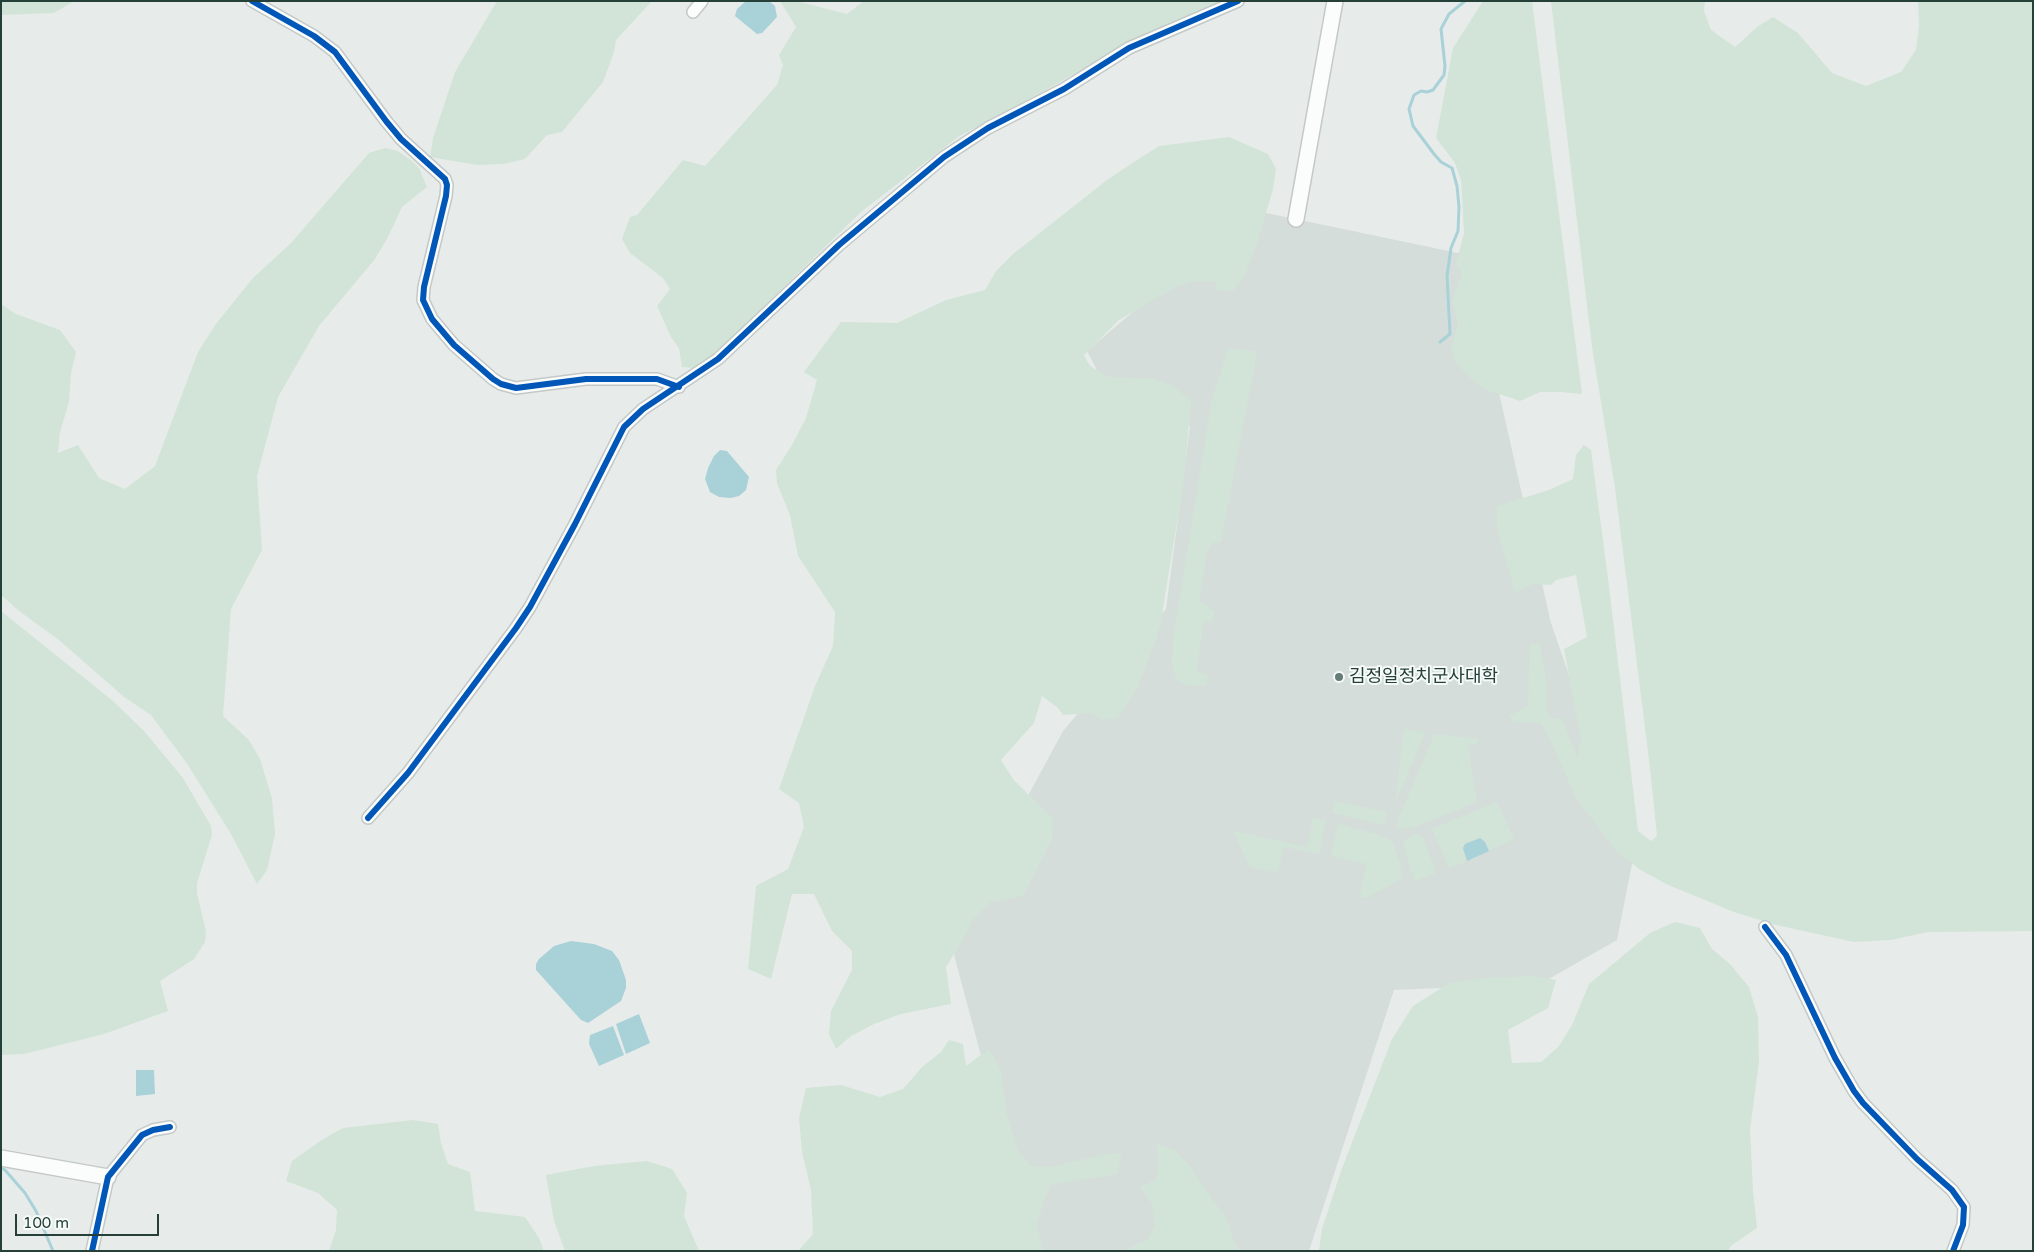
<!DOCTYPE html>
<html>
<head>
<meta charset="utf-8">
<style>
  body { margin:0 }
  #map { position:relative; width:2034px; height:1252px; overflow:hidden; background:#e7ecea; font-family:"Varela Round",sans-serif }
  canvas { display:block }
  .frame { position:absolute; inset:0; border:2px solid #244039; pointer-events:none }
  .scale { position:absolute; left:15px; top:1214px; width:144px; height:22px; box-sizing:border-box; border:2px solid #244039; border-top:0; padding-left:6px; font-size:15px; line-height:18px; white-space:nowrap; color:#244039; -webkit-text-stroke:4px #f6faf8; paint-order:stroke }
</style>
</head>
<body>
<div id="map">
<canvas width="2034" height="1252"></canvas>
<div class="frame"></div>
<div class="scale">100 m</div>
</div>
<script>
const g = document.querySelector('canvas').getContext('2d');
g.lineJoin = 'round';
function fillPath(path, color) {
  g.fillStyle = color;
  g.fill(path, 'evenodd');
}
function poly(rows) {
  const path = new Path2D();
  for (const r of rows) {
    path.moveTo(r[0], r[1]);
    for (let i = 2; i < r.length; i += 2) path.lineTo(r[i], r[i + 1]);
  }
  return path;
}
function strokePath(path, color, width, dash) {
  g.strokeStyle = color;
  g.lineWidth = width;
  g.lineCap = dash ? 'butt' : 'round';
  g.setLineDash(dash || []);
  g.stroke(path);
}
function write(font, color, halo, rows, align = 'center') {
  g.font = font + ' "Varela Round","Noto Sans KR",sans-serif';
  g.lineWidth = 4;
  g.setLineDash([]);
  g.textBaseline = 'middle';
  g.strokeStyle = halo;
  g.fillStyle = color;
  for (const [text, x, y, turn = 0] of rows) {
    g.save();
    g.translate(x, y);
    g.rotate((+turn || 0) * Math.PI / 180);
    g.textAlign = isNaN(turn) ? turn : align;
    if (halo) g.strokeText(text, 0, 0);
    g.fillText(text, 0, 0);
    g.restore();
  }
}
const built = poly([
  [1252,210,1468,255,1551,623,1633,859,1617,940,1540,984,1394,990,1309,1251,1038,1251,988,1082,950,940,1063,731,1166,609,1190,426,1101,378,1087,351]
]);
const green = poly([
  [1,1,74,1,54,13,1,15],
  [497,1,652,1,616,40,614,52,603,82,562,132,547,135,525,159,503,164,477,165,430,157,433,138,455,72],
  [780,1,796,1,847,14,864,1,1221,1,1125,44,1055,85,958,137,861,212,714,355,693,368,682,367,679,348,671,337,657,306,670,289,663,278,630,253,622,239,630,217,637,215,683,160,705,166,777,85,783,65,779,55,796,27],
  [1483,1,1532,1,1582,394,1560,392,1540,392,1520,401,1487,390,1469,377,1455,361,1451,349,1458,324,1452,301,1462,273,1456,264,1464,233,1461,180,1455,163,1436,138,1453,48],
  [1551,1,1705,1,1704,11,1711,30,1735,47,1757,27,1773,17,1798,33,1832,73,1866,86,1901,72,1916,50,1919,26,1918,1,2033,1,2033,931,1928,932,1891,940,1854,942,1776,925,1734,912,1666,884,1639,869,1616,851,1576,798,1549,737,1541,723,1514,722,1509,716,1528,706,1530,645,1539,643,1546,678,1546,708,1550,718,1562,719,1577,758,1581,740,1564,649,1587,637,1576,575,1556,580,1551,585,1533,584,1515,592,1497,528,1497,506,1549,490,1573,479,1576,455,1584,445,1591,450,1609,586,1638,831,1651,841,1657,836,1650,768,1615,488,1592,347],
  [1229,137,1268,154,1276,169,1273,189,1257,244,1245,275,1233,291,1217,291,1215,281,1193,281,1174,288,1119,320,1084,355,1090,366,1109,377,1154,379,1171,385,1191,400,1184,480,1160,627,1138,687,1118,718,1104,720,1090,713,1063,715,1058,708,1042,696,1034,723,1001,760,1013,779,1053,819,1052,839,1023,896,990,902,973,920,961,943,946,967,951,1004,901,1014,874,1024,851,1036,836,1049,829,1034,831,1011,852,970,852,951,832,931,814,894,792,894,771,979,748,969,756,886,788,869,804,827,799,803,779,789,815,686,833,646,835,612,798,556,790,515,777,483,776,470,792,445,806,418,817,380,804,372,841,322,897,323,946,300,985,290,996,271,1013,254,1107,180,1134,162,1159,146],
  [385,148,398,151,412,161,419,168,427,187,402,207,388,237,375,259,319,326,278,397,257,476,262,550,231,609,223,716,249,740,260,759,272,798,275,834,267,870,257,884,231,834,188,765,151,715,124,697,59,640,19,611,1,595,1,304,16,314,60,330,76,352,71,373,69,402,60,432,58,453,78,445,99,478,125,489,155,466,198,352,215,325,253,278,291,243,369,153],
  [1228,349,1242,349,1257,352,1221,542,1213,543,1207,551,1199,601,1214,611,1212,622,1204,621,1196,672,1209,675,1206,686,1187,685,1177,680,1172,665,1173,640,1212,399],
  [1,611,113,701,144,731,183,778,211,826,212,835,197,883,197,893,206,932,205,942,194,959,160,981,168,1011,104,1034,24,1054,1,1055],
  [1404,729,1423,732,1425,734,1395,803],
  [1437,734,1477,739,1478,743,1468,746,1468,749,1477,802,1414,827,1400,829,1396,827,1398,820,1434,735],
  [1335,801,1387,812,1384,825,1332,813],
  [1497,802,1514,839,1489,851,1485,842,1480,838,1466,844,1463,849,1467,861,1449,868,1432,829],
  [1313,818,1326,820,1319,854,1284,847,1278,872,1250,867,1233,831,1307,847],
  [1338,824,1380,835,1393,842,1400,864,1402,878,1367,898,1360,897,1366,864,1331,856],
  [1417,834,1423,837,1436,873,1415,881,1403,846,1405,840],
  [1675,922,1700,928,1712,949,1730,964,1749,987,1758,1017,1759,1062,1750,1130,1753,1191,1757,1228,1732,1245,1728,1251,1319,1250,1322,1229,1341,1171,1392,1039,1413,1006,1449,983,1486,978,1533,976,1556,980,1548,1008,1508,1030,1512,1063,1541,1062,1559,1046,1572,1025,1589,984,1650,933],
  [949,1040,963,1044,966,1066,989,1049,1001,1070,1006,1112,1018,1151,1031,1166,1051,1167,1101,1155,1122,1153,1117,1174,1050,1185,1036,1224,1043,1251,798,1251,813,1234,811,1190,802,1152,799,1118,806,1088,841,1085,880,1097,903,1089,922,1067,941,1052],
  [413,1120,438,1124,441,1143,448,1164,470,1172,475,1211,525,1217,539,1238,544,1251,329,1251,336,1230,337,1210,318,1193,286,1181,292,1161,323,1139,343,1128],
  [1156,1144,1175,1150,1191,1168,1228,1221,1233,1241,1240,1251,1124,1251,1149,1238,1155,1224,1152,1204,1140,1187,1156,1180,1159,1160],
  [647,1161,672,1169,687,1193,684,1216,699,1251,565,1251,554,1221,546,1175,594,1166]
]);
const water = poly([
  [746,1,769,1,775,6,777,17,762,33,757,34,735,16,737,9],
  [720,450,727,451,749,477,746,490,739,496,731,498,719,497,710,492,705,479,708,468,714,456],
  [1480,838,1485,842,1489,851,1467,861,1463,848,1465,844],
  [571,941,594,944,612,951,619,960,626,980,626,988,621,1001,588,1023,581,1020,536,970,536,964,539,959,554,946],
  [639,1014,650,1043,626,1054,616,1024],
  [613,1026,624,1055,599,1066,589,1044,590,1035],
  [136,1070,154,1070,155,1094,136,1096]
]);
const stream = poly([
  [1440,342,1450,334,1447,276,1451,248,1458,231,1459,207,1457,186,1452,168,1441,162,1434,154,1413,126,1409,109,1414,95,1421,91,1427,92,1433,90,1444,75,1445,66,1441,29,1449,14,1465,1],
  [1,1168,5,1170,25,1193,36,1211,53,1251]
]);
const minor = poly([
  [252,1,314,36,335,52,386,121,401,139,445,179,447,185,446,196,424,287,423,300,432,319,454,345,493,379,501,384,516,388,586,379,657,379,679,387],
  [693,12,702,1],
  [368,818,408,773,516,628,530,607,575,524,624,427,643,409,718,359,839,245,944,157,988,128,1064,89,1129,48,1238,1],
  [1765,927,1786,955,1835,1058,1854,1091,1863,1103,1917,1159,1952,1190,1964,1207,1963,1225,1953,1251],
  [92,1251,108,1177,142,1135,153,1130,170,1127]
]);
const tertiary = poly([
  [1296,219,1335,1],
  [1,1158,108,1177]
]);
const cycleway = poly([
  [252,1,314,36,335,52,386,121,401,139,445,179,447,185,446,196,424,287,423,300,432,319,454,345,493,379,501,384,516,388,586,379,657,379,679,387],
  [368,818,408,773,516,628,530,607,575,524,624,427,643,409,718,359,839,245,944,157,988,128,1064,89,1129,48,1238,1],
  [1765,927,1786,955,1835,1058,1854,1091,1863,1103,1917,1159,1952,1190,1964,1207,1963,1225,1953,1251],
  [92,1251,108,1177,142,1135,153,1130,170,1127]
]);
const markers = [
  [1339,677,5,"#687c77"]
];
const poiNames = [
  ["김정일정치군사대학",1349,677]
];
fillPath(built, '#d5ddda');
fillPath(green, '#d1e4d7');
fillPath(water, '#a9d1d8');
strokePath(stream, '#a9d1d8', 3);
strokePath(minor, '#c4c9c7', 14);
strokePath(tertiary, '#c4c9c7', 18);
strokePath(minor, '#fbfcfc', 11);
strokePath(tertiary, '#fbfcfc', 15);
strokePath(cycleway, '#0057b8', 6);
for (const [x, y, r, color] of markers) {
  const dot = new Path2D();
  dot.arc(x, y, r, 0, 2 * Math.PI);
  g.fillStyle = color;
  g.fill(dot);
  strokePath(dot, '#f6faf8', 2);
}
write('18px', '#244039', '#f6faf8', poiNames, 'left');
</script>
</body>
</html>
